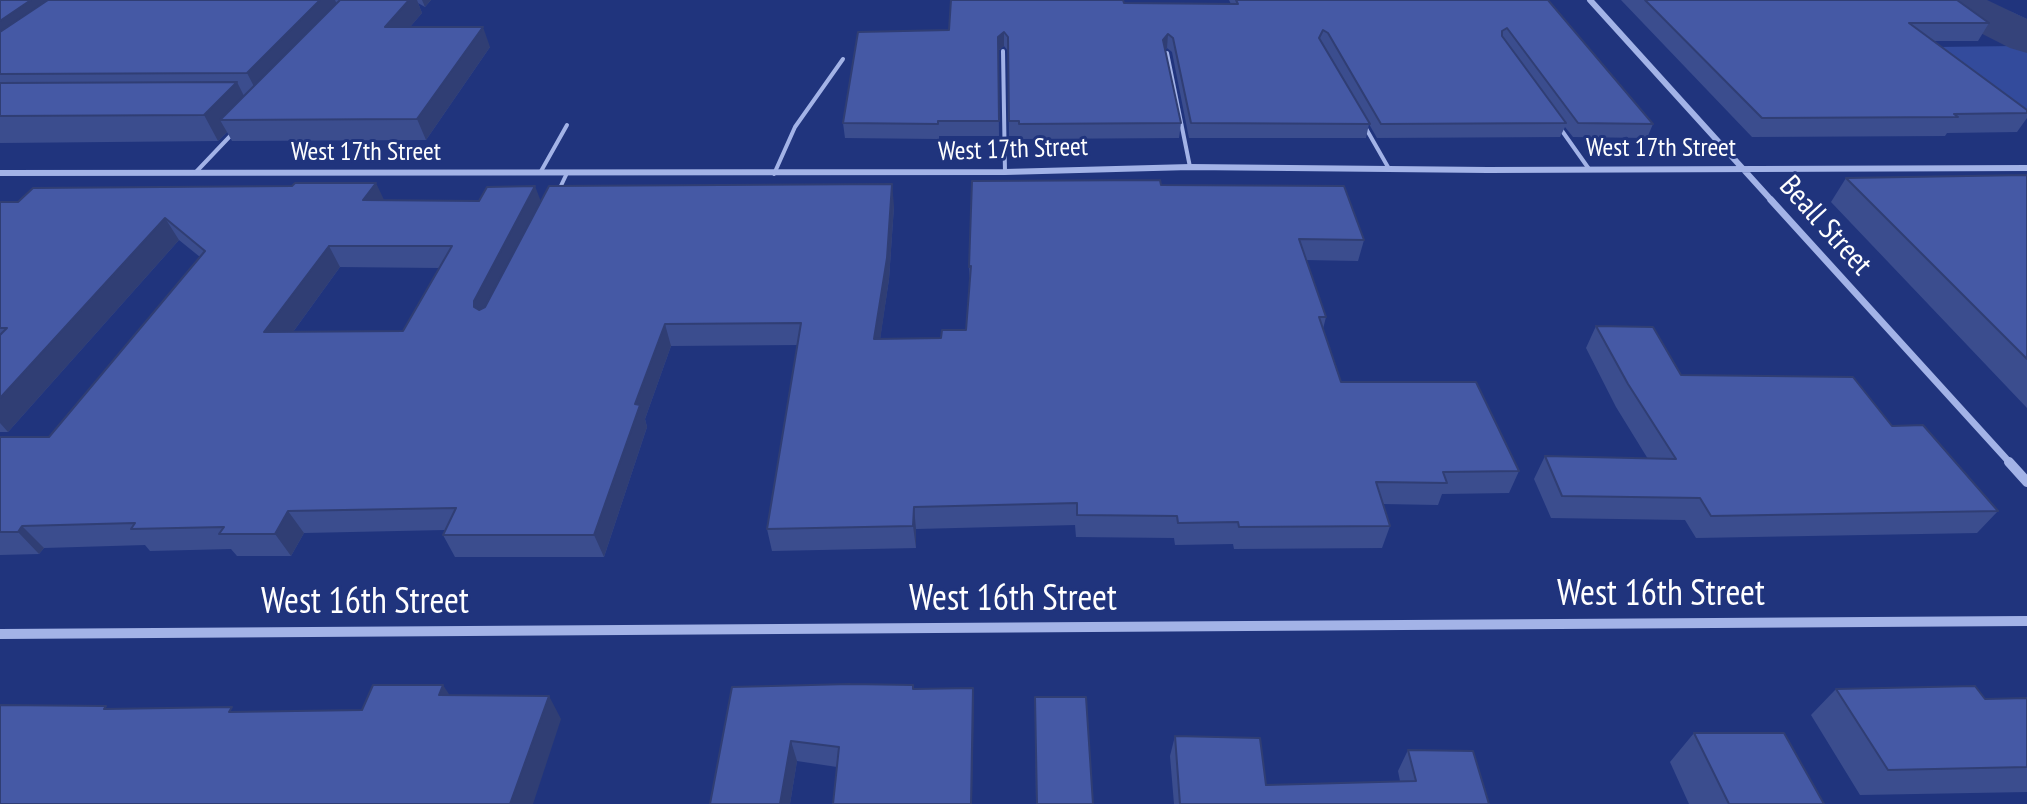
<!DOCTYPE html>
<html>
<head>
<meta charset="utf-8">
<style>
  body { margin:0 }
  canvas { display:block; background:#20347d }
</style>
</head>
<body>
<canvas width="2027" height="804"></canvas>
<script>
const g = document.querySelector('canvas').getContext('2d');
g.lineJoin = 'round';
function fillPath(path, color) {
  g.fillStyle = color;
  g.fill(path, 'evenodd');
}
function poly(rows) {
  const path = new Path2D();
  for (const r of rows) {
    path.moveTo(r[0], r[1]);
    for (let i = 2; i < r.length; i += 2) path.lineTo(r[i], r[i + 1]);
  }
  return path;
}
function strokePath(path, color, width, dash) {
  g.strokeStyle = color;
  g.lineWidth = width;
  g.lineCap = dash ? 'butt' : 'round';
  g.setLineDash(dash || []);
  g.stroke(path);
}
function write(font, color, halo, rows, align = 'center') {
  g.font = font + ' "PT Sans Narrow",sans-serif';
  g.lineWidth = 6;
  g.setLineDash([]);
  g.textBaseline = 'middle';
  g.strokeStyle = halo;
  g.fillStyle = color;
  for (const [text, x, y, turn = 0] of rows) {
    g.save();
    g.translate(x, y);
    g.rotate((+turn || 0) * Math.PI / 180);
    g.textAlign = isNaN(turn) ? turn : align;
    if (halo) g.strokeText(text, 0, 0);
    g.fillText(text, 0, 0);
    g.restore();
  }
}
const green = poly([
  [1934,0,1972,0,2012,12,2027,19,2027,113,1937,47,2016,46,1972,15]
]);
const river = poly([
  [1928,0,1987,0,2027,19,2027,53,2010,48,1935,10,1928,0]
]);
const lane = poly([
  [1003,51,1005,172],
  [1167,53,1190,167],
  [1364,125,1388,167],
  [1560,128,1589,169],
  [195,173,234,132],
  [540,173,567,125],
  [774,174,795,127,843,59],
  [558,192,567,173]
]);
const streetFar2 = poly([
  [1590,0,1773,202],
  [0,173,1005,172,1190,167,1488,170,2027,168]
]);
const streetFar1 = poly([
  [1771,200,2011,464]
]);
const street = poly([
  [2009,462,2027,482],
  [0,634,2027,621]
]);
const wall = poly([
  [0,0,431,0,425,7,418,3,422,13,410,27,490,47,426,140,232,141,227,132,218,141,0,143],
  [1229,0,1548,0,1653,124,1647,138,1573,137,1565,127,1560,137,1377,138,1369,124,1366,138,1189,138,1172,52,1167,48,1165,50,1181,123,1179,138,1019,139,1019,136,1009,136,1008,51,1004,46,998,51,999,136,939,136,939,139,845,138,843,123,949,30,1124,3,1231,4],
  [1621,0,1957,0,1989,23,1978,41,1933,41,2027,110,2027,118,2017,132,1947,133,1945,136,1752,137],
  [2027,175,2027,408,1831,202,1846,178],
  [1161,185,1364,240,1358,261,1306,260,1326,317,1323,329,1341,382,1519,471,1509,493,1442,494,1438,505,1383,504,1390,526,1382,548,1234,549,1233,544,1175,545,1174,538,1076,537,1075,525,916,529,916,548,772,551,767,529,798,345,671,346,645,419,647,427,604,557,455,557,443,535,445,530,304,533,291,556,237,556,231,549,150,551,145,545,44,548,39,554,0,555,0,437,49,437,200,257,179,240,8,432,0,432,0,202,292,186,385,201,894,206,889,279,880,339,941,338,966,330,970,288,969,267],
  [340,267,440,268,403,331,293,332],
  [1596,326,1681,375,1892,426,1998,511,1977,533,1696,538,1685,520,1551,518,1534,479,1545,456,1648,459,1616,407,1586,348],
  [732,687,914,689,973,688,974,709,837,767,797,761,790,804,710,804],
  [1836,689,1985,699,2027,698,2027,792,1860,795,1811,715],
  [1035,697,1093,804,1036,804],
  [1694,733,1824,804,1689,804,1670,762],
  [1175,736,1266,785,1400,781,1398,771,1408,750,1489,804,1174,804,1170,756]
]);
const shadedWall = poly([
  [31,0,52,0,0,58,0,21],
  [320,0,335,0,341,13,260,98,247,73],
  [409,0,417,0,422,13,393,47,385,27],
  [422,0,431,0,425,7],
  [483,27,490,47,426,140,417,119],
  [1004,32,1004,46,998,51,998,37],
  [1168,34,1167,48,1162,54,1163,40],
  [237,82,250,108,220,120,227,132,218,141,204,115],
  [376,183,386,204,363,200],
  [892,184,894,206,889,279,877,361,874,339],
  [535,186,543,207,484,323,474,307,474,301],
  [165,218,179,240,8,432,0,423,0,398],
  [329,246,340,267,277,354,264,332],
  [665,324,671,346,645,419,647,427,604,557,594,535,635,404],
  [914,507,916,529,916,548,913,526],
  [288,511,304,533,291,556,275,534],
  [22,526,44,548,39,554,18,532],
  [443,685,458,708,439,695],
  [973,688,974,709,972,804,971,804],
  [549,696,561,719,533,804,510,804],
  [791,741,797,761,790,804,780,804]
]);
const building = poly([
  [0,0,31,0,0,21,0,0],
  [48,0,320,0,247,73,0,74,0,32,48,0],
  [340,0,409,0,385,27,483,27,417,119,220,120,340,0],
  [951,0,1123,0,1124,3,1238,4,1236,0,1548,0,1653,124,1578,123,1507,28,1502,31,1502,36,1566,123,1381,124,1328,33,1323,30,1319,38,1370,124,1191,123,1173,38,1168,34,1163,40,1181,123,1019,124,1019,121,1009,121,1008,37,1004,32,998,37,999,121,938,121,938,124,843,123,858,32,949,30,951,0],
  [1645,0,1957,0,1989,23,1909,23,2027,110,2027,113,1954,114,1958,117,1762,118,1645,0],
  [237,82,204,115,0,116,0,83,237,82],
  [2027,175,2027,359,1846,178,2027,175],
  [1160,180,1161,185,1344,186,1364,240,1299,239,1326,317,1319,317,1341,382,1476,382,1519,471,1443,472,1447,483,1376,482,1390,526,1239,527,1238,522,1178,523,1177,516,1077,515,1077,503,914,507,913,526,767,529,801,323,665,324,635,404,640,405,594,535,443,535,456,508,288,511,275,534,219,534,224,527,131,529,135,523,22,526,18,532,0,532,0,437,49,437,205,251,165,218,0,398,0,335,7,328,0,328,0,202,18,202,33,188,292,186,295,183,376,183,363,200,479,201,487,187,535,186,474,301,474,307,479,310,485,307,549,186,892,184,887,258,874,339,941,338,942,330,966,330,971,266,969,267,972,181,1160,180],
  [329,246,452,246,403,331,264,332,329,246],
  [1596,326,1653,327,1681,375,1853,377,1892,426,1923,425,1998,511,1711,516,1700,498,1562,496,1545,456,1676,459,1628,384,1596,326],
  [850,684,913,685,913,689,973,688,971,804,833,804,839,747,791,741,780,804,710,804,732,687,850,684],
  [373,685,443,685,439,695,549,696,510,804,0,804,0,705,106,706,104,709,232,707,229,712,362,710,373,685],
  [1975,686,1985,699,2027,698,2027,767,1888,770,1836,689,1975,686],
  [1035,697,1086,697,1093,804,1037,804,1035,697],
  [1694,733,1784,733,1824,804,1729,804,1694,733],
  [1175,736,1260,738,1266,785,1416,781,1408,750,1473,751,1489,804,1180,804,1175,736]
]);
const farStreetnames = [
  ["West 17th Street",1661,149],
  ["West 17th Street",1013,150,-2],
  ["West 17th Street",366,153]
];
const streetNames = [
  ["Beall Street",1825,226,48]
];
const nearStreetnames = [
  ["West 16th Street",1661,595],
  ["West 16th Street",1013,600],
  ["West 16th Street",365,603]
];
fillPath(green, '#334b9c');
fillPath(river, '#35437a');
strokePath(lane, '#a3b3e7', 4);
strokePath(streetFar2, '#a3b3e7', 6);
strokePath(streetFar1, '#a3b3e7', 7);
strokePath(street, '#a3b3e7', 10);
fillPath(wall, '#3b4d8e');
fillPath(shadedWall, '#303e74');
fillPath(building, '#4559a5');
strokePath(building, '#303e74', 2);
write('26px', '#fff', '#20347d', farStreetnames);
write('30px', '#fff', '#20347d', streetNames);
write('36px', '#fff', '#20347d', nearStreetnames);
</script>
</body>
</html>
